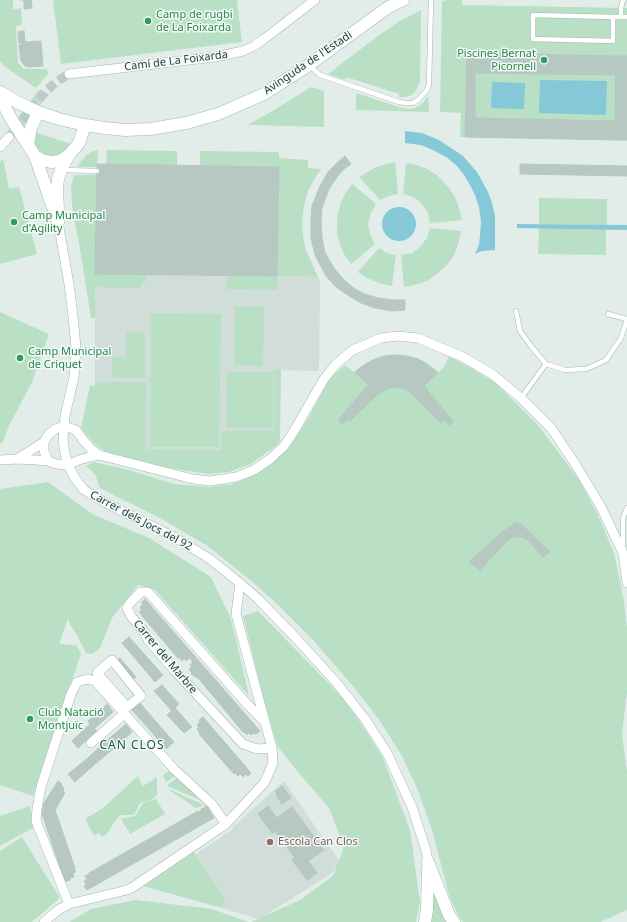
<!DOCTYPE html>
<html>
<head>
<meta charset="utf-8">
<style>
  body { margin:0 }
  canvas { display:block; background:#e2ede9 }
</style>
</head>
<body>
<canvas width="627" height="922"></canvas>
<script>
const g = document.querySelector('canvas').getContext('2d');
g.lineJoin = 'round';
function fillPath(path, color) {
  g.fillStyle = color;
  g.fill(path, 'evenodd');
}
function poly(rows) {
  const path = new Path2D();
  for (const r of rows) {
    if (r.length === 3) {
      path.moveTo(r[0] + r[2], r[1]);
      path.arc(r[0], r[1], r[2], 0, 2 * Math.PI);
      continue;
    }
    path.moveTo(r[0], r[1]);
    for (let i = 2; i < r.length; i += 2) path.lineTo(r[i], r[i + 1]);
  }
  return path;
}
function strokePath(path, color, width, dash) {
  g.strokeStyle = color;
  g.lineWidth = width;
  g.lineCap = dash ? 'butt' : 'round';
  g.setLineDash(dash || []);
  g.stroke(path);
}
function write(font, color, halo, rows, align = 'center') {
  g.font = font + ' "Noto Sans",sans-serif';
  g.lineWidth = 3;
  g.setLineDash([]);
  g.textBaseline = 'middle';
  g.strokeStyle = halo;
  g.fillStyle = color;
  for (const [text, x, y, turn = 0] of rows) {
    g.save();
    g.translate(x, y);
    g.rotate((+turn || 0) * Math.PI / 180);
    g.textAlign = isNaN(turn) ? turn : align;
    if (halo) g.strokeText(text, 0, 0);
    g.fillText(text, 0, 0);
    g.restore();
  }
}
const built = poly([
  [279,167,277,276,318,277,320,281,319,371,274,370,275,431,222,431,221,450,145,449,147,382,95,382,95,274],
  [284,781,340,862,331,874,259,919,222,908,226,900,196,854,232,830,233,827]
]);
const green = poly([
  [0,0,13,0,13,10,21,8,22,25,16,26,18,63,24,69,46,69,49,73,36,88,4,66,0,61],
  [53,0,237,0,242,42,61,64],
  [447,0,462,0,462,5,627,8,627,140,460,137,461,113,440,112,442,2],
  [421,10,420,82,416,90,412,95,405,97,399,97,399,94,346,77,345,80,328,74,382,33,400,21],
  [311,87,324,91,324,127,247,125,271,112],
  [39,90,49,94,13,139,5,134],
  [356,93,402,108,409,109,415,108,422,104,428,96,429,112,356,110],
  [34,132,53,138,71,144,68,151,56,157,47,156,39,152,34,145,33,138],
  [98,149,97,167,77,167,82,160,89,153],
  [107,150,177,151,177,166,106,164],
  [200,151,279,152,279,158,308,160,308,168,321,169,315,178,308,191,304,206,302,221,303,237,306,250,318,277,277,276,277,290,227,289,227,276,277,276,279,167,200,166],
  [3,158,9,189,19,187,37,254,0,264,0,162],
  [395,162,398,194,389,196,380,200,359,177,376,167,386,164],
  [406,163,417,165,427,169,437,175,444,182,450,189,455,197,459,208,462,220,430,223,428,213,422,204,414,197,403,194],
  [74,175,97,175,147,274,146,282,141,282,141,288,95,287,95,318,91,318,81,255,72,205,71,186],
  [352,184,376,204,371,213,368,224,370,234,375,244,351,264,344,254,340,244,337,234,337,224,338,213,341,202,346,192],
  [539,198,607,199,607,225,539,224],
  [430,228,461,231,459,241,456,251,451,260,444,268,436,275,427,281,415,285,404,287,401,255,412,253,420,247,427,238],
  [539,228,606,229,606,255,538,254],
  [379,248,387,253,396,255,392,286,382,284,374,281,365,277,358,272],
  [235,306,264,307,263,366,234,365],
  [0,312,49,334,32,382,9,426,2,444,0,443],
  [151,313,221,314,219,447,150,447],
  [126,331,145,332,145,356,129,357,145,357,145,378,112,377,112,357,126,357],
  [397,355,406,355,416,358,424,361,439,372,443,368,449,356,473,369,497,384,537,424,578,478,598,515,614,553,624,601,627,628,627,692,622,734,627,772,627,910,600,922,463,922,458,915,449,895,432,830,417,788,402,756,378,718,352,685,313,640,279,606,254,583,206,545,165,521,146,511,123,500,100,488,95,474,86,466,94,462,129,470,174,484,210,487,232,484,252,476,268,465,291,445,309,417,330,378,345,365,354,372,362,366,370,361,379,358],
  [274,370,281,370,280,441,277,445,251,464,229,472,208,474,169,468,123,457,104,451,95,444,88,437,81,428,82,423,90,385,95,386,95,382,147,382,146,449,221,450,221,431,274,431],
  [227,372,273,372,273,428,226,428],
  [48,482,92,514,149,538,211,577,230,617,236,639,249,696,155,590,138,585,112,618,100,648,92,654,86,653,78,637,70,624,68,619,59,644,76,645,81,654,33,796,0,785,0,489],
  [258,611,343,698,364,728,383,758,410,830,420,902,416,922,251,922,300,900,333,876,344,847,329,808,297,771,278,747,265,704,243,616],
  [169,771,175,776,166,782,163,775],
  [138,776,143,786,157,777,157,795,151,800,140,803,134,815,122,815,118,817,106,835,102,837,99,833,94,836,85,819,103,808],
  [177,778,203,801,202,801,167,786,167,785],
  [169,790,171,790,204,805,196,808],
  [156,799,165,814,130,834,121,819,135,816,143,803],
  [30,806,33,828,0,846,0,816],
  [22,837,60,898,32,922,0,922,0,851],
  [194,852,226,900,222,908,143,886],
  [431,886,449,922,428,922],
  [136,900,212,909,249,922,69,922,91,909]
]);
const water = poly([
  [540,80,607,81,606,115,539,113],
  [492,82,525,83,524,109,491,108],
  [405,131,422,133,439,140,463,156,477,172,488,192,492,203,495,216,495,250,482,251,475,254,479,245,480,235,481,221,479,207,475,195,470,185,464,175,457,166,446,157,435,151,421,145,405,143],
  [399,224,17],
  [517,224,627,225,627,230,517,228]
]);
const building = poly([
  [22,0,31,0,32,8,24,9,24,0,22,0],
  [24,31,25,42,41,41,43,66,29,67,25,66,21,61,19,45,22,44,22,43,19,43,18,32,24,31],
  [467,53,616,56,616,75,475,73,475,118,615,121,615,140,465,137,467,53],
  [616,56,627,56,627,140,615,140,616,56],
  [345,156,351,164,344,169,337,177,329,189,322,208,321,221,322,238,325,253,334,268,344,280,355,289,365,294,378,298,393,300,405,300,405,310,392,311,375,308,361,303,349,296,336,287,326,276,315,255,311,238,311,220,312,206,320,186,328,172,338,162,345,156],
  [97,164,279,167,277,276,95,274,97,164],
  [520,164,627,166,627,176,520,174,520,164],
  [394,355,405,356,418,359,428,365,437,373,424,386,452,420,452,422,451,424,448,425,444,420,441,423,410,392,404,389,395,387,389,388,378,394,350,421,348,419,343,423,340,423,339,419,368,385,355,372,364,365,373,360,384,356,394,355],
  [515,523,521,524,550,552,543,557,529,541,522,537,515,537,508,540,480,570,469,562,501,533,515,523],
  [145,599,260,731,256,734,254,733,251,735,249,733,247,735,244,732,243,732,199,679,191,674,192,673,189,669,192,667,190,665,193,662,190,658,186,661,184,658,182,661,179,657,178,658,142,616,142,615,139,612,142,610,140,607,143,604,141,603,145,599],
  [129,637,146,656,139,663,122,643,129,637],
  [146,656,163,675,155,682,139,663,146,656],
  [120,658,136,677,131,681,116,662,120,658],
  [162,685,179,704,172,711,154,691,162,685],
  [140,703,157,723,149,729,132,710,140,703],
  [107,704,113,712,94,729,88,721,107,704],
  [175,708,192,727,184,733,167,715,175,708],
  [203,717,251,773,248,776,246,774,243,777,240,774,238,776,235,773,234,774,199,734,200,733,197,729,199,727,197,725,200,722,199,720,203,717],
  [157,723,174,742,166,749,149,729,157,723],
  [90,724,97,731,78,748,72,741,90,724],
  [126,724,132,732,113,749,106,741,126,724],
  [106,741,113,749,94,765,88,758,106,741],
  [88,758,94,765,75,782,68,774,88,758],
  [58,781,62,784,61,786,64,788,63,791,65,793,55,810,75,868,74,868,76,872,73,873,74,877,70,878,70,880,65,882,42,814,44,803,58,781],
  [282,786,291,798,282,804,276,795,277,794,275,791,282,786],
  [207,806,214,818,87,890,84,886,86,884,84,881,87,879,85,876,89,874,89,873,198,811,198,812,202,810,201,809,207,806],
  [268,806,277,818,292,807,324,850,308,861,317,873,307,880,292,860,295,858,275,831,272,833,258,814,268,806]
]);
const streetTunnel = poly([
  [14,131,45,92,56,82,69,74]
]);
const lane = poly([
  [613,17,613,41,533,39,533,15,613,17,621,17,621,8,623,0],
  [621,17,627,17],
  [310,66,320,75,399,102,406,103,413,103,418,100,427,90,429,84,431,0],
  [63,170,97,171],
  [516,311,520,331,531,346,546,364,565,370,586,369,606,360,621,338,627,320],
  [608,314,627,319],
  [521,398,546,364],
  [623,549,623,518,627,508]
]);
const street = poly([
  [69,74,215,57,243,51,254,46,264,39,315,0],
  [0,147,9,137],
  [58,222,69,284,73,316,76,348,75,363,74,377,65,416,63,440,65,454,68,465,75,478,84,490,106,503,174,537,210,559,240,583,258,599,294,636,335,681,365,719,387,753,412,807,426,850,428,862],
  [64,426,76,430,83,440,91,449,99,455],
  [44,442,44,451,48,461],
  [17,459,44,442,49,434,55,429,64,426],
  [0,460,17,459,36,460,48,461,56,464,68,465],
  [68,465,79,460,89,457,99,455,193,479,210,481,236,477,254,470,270,459,284,446,294,431,324,379,336,364,353,350,381,338,398,336,418,338,463,357,492,374,521,398,551,428,574,462,600,505,623,553,627,583],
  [112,660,141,696,127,707,97,673,112,660],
  [264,721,247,704,148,592,141,592,130,603,127,608,131,616,144,632,148,640,175,671,243,744,257,749,272,748],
  [91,743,124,714],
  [69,904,36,821,37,809,41,787,71,694,77,682,88,679,95,681,175,770,212,804,226,824],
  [44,922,58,910,69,904,127,890,133,887,226,824,264,783,267,777,273,763,272,748,236,614,240,583]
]);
const secondary = poly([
  [0,92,17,102,38,112,59,119,85,125,105,128,125,130,151,129,186,123,218,114,264,94,309,65,387,8,403,0],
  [0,97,10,117,35,156,58,222],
  [28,145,31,128,38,112],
  [35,156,42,160,51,162,60,161,69,155],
  [58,211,57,187,58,179,61,170,69,155,79,143,85,125],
  [428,862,449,915,454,922],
  [425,922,427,910,428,868]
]);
const markers = [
  [148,21,4,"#2e9e5b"],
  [544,60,4,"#2e9e5b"],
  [14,222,4,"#2e9e5b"],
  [20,358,4,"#2e9e5b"],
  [30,719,4,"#2e9e5b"],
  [270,842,4,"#8d6e63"]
];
const leisureNames = [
  ["Camp de rugbi",156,15],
  ["de La Foixarda",156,28],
  ["Piscines Bernat",536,54,"right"],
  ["Picornell",536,67,"right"],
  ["Camp Municipal",22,216],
  ["d'Agility",22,229],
  ["Camp Municipal",28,352],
  ["de Criquet",28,365],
  ["Club Natació",38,713],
  ["Montjuïc",38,726]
];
const streetNames = [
  ["Camí de La Foixarda",176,61,-7],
  ["Avinguda de l'Estadi",308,63,-34],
  ["Carrer dels Jocs del 92",141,521,28],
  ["Carrer del Marbre",165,657,50]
];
const educationNames = [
  ["Escola Can Clos",278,842]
];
const neighbourhoodNames = [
  ["CAN CLOS",132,746]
];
fillPath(built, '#d0ddd8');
fillPath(green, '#b9e0c5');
fillPath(water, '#85c8d7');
fillPath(building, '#b7c8c2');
strokePath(building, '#b4c8c0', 1);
strokePath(streetTunnel, '#bbcac6', 9, [9, 4.5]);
strokePath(lane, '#a4b6b1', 5.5);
strokePath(street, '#a4b6b1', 10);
strokePath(secondary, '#9fbab1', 13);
strokePath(lane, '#fff', 4.5);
strokePath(street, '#fff', 9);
strokePath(secondary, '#fff', 12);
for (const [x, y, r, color] of markers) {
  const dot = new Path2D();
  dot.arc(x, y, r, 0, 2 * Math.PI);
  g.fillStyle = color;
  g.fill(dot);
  strokePath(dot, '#f3f9f6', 1.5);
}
write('11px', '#27864d', '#f3f9f6', leisureNames, 'left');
write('11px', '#204039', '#f3f9f6', streetNames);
write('11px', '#785e54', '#f3f9f6', educationNames, 'left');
g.letterSpacing = '1px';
write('12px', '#1a5448', '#f3f9f6', neighbourhoodNames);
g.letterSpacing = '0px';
</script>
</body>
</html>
